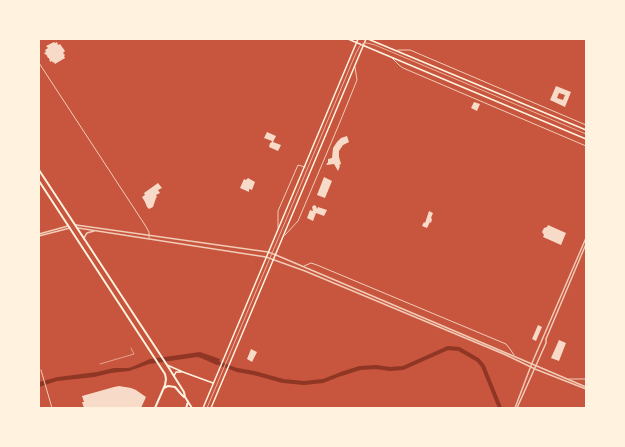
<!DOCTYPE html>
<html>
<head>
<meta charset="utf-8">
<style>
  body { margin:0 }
  #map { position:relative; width:625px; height:447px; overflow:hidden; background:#c8553d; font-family:"DM Sans",sans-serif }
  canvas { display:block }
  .frame { position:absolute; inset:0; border:40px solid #fff3e0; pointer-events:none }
</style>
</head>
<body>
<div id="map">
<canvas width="625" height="447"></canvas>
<div class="frame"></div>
</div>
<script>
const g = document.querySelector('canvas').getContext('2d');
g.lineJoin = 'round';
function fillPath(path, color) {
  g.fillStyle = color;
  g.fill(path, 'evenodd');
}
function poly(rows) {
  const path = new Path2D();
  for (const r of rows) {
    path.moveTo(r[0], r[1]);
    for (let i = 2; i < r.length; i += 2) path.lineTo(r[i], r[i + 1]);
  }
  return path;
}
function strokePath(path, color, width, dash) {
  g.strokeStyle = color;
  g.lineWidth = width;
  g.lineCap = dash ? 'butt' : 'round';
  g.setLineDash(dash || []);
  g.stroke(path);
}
const water = poly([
  [200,352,220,359,217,365,201,358,197,357,149,364,129,371,111,373,94,377,57,381,39,387,39,382,58,377,97,372,114,368,128,368,132,367,150,359]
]);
const river = poly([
  [213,361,237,370,254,373,283,381,304,383,323,381,341,374,360,368,376,367,390,369,403,368,448,348,459,349,478,360,483,366,500,408]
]);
const building = poly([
  [54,42,55,43,57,42,58,45,60,44,65,51,63,53,65,55,64,56,65,58,55,64,54,62,53,63,52,61,50,62,49,58,48,58,46,54,46,55,44,53,46,52,45,50,48,48,46,46],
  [556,86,571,92,565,107,550,100],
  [559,93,565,95,563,100,557,98],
  [474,102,480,104,477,111,471,108],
  [267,132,276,136,273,142,281,145,278,151,269,147,270,143,271,143,272,141,264,138],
  [347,136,349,142,343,145,339,151,339,157,341,164,339,165,340,166,338,171,334,164,326,165,328,162,328,159,332,158,333,148,337,142,341,138],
  [324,177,332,181,325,198,317,195],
  [248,178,255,182,252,190,249,189,249,192,240,188,244,179,246,180],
  [158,183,162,188,158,190,160,193,156,195,157,197,156,198,153,207,149,209,147,207,145,202,142,197,145,195,144,193],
  [314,205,316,206,317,209,318,207,327,210,324,216,316,213,313,221,307,218,310,210,313,211,312,207],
  [429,211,433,213,431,218,432,219,431,223,430,222,427,228,422,226,424,222,425,223],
  [548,225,566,233,561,245,543,237,544,235,542,232,544,228,547,227],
  [538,325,542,327,536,341,532,339],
  [559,340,566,343,559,361,551,358],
  [251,349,257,352,252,362,247,359],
  [119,386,131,388,136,390,146,397,141,408,84,408,82,402,84,402,82,396,114,387]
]);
const path = poly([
  [100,364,134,354,131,348]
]);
const minor = poly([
  [398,50,410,50,586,125],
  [392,58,399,65,403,68,586,146],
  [39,63,145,225,149,232,149,238],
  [278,228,278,211,298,165,305,167],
  [285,235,298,221,340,122,357,80,355,67],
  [304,266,311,263,317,265,506,344,510,349,514,355],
  [41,370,52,408],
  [569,379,586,379]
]);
const tertiary = poly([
  [76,225,268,252,276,255,586,387],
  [78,228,266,257,305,271,506,355,535,369,586,389],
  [39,234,68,226],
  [39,236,70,228],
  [84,239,85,236,87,233,94,231],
  [515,408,532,363,586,238],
  [517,408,546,343,546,339,586,244]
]);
const secondary = poly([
  [348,39,586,139],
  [368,39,586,130],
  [167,365,183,372,213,383],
  [174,376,176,372,181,372],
  [203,408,358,39],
  [211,408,366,39]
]);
const primary = poly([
  [39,170,167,365,184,392,185,397,192,408],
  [39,181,165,374,166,379,165,385,155,408],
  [164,388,168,386,175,387,181,394,184,397],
  [186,408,188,402]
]);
const tram = poly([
  [207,408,356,53,360,46,362,44,367,43,375,45,586,134]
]);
fillPath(water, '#8f3625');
strokePath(river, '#8f3625', 4);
fillPath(building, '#f7dbc8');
strokePath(path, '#fff3e0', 0.5);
strokePath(minor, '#f1ccb7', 1);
strokePath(tertiary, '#f1ccb7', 1.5);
strokePath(secondary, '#fff3e0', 1.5);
strokePath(primary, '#fff3e0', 2);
strokePath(tram, '#e9b49f', 1);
</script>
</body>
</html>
